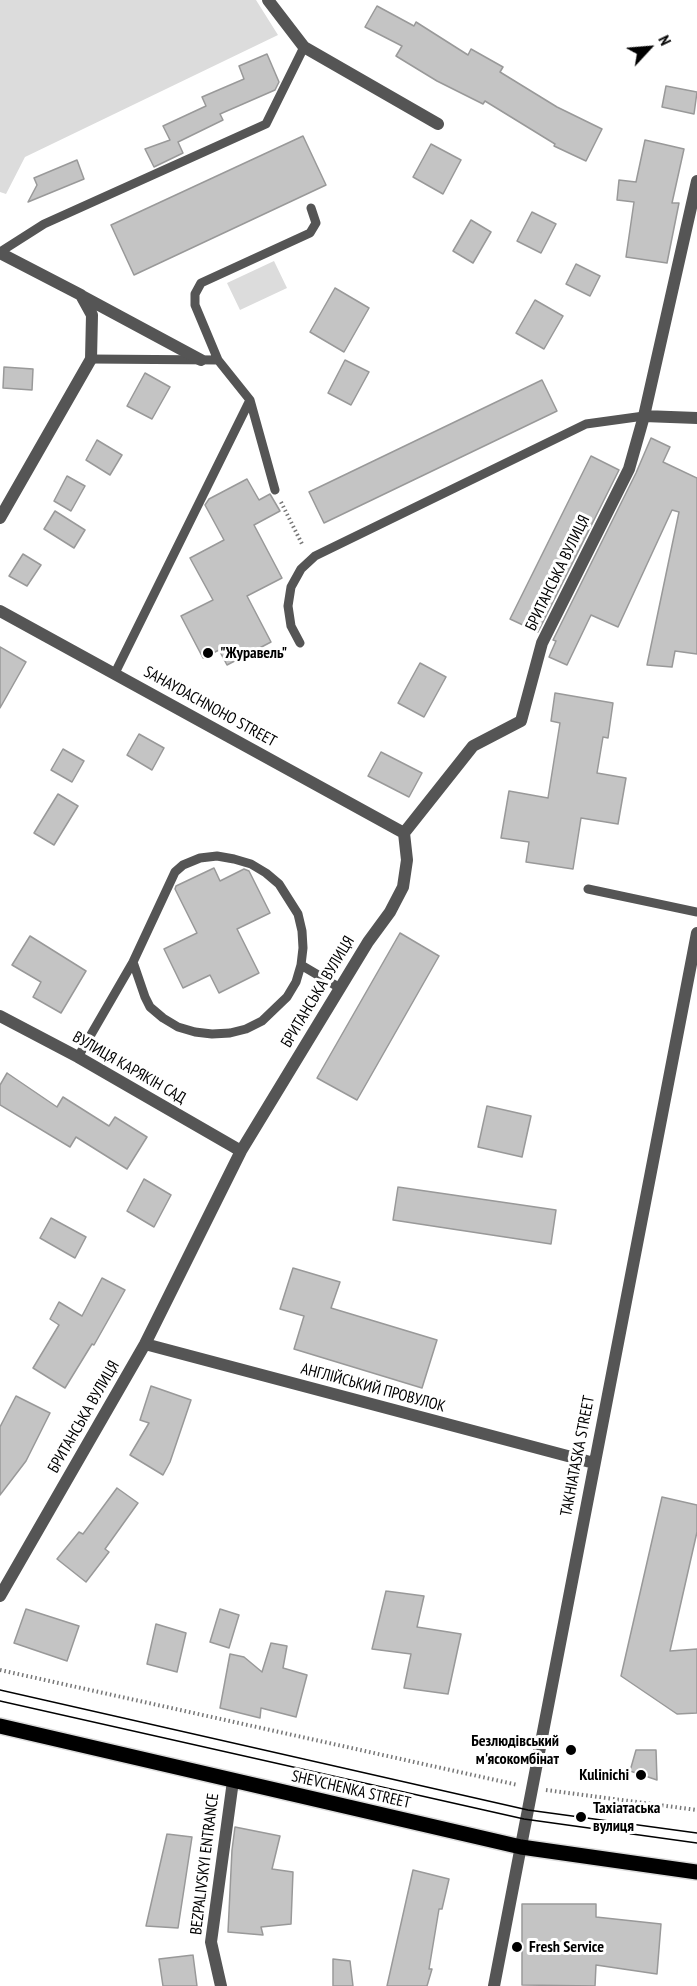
<!DOCTYPE html>
<html>
<head>
<meta charset="utf-8">
<style>
  body { margin:0 }
  #map { position:relative; width:697px; height:1986px; overflow:hidden; background:#fff; font-family:"PT Sans Narrow",sans-serif }
  canvas { display:block }
  .north { position:absolute; left:619px; top:18px; width:60px; height:60px; -webkit-text-stroke:4px #fff; paint-order:stroke; rotate:64deg; font-size:16px; font-weight:700; line-height:24px; text-align:center; color:#000 }
  .north::after { content:''; display:block; margin:auto; width:21px; height:27px; background:#000; clip-path:polygon(50% 0,100% 100%,50% 72%,0 100%) }
</style>
</head>
<body>
<div id="map">
<canvas width="697" height="1986"></canvas>
<div class="north">N</div>
</div>
<script>
const g = document.querySelector('canvas').getContext('2d');
g.lineJoin = 'round';
function fillPath(path, color) {
  g.fillStyle = color;
  g.fill(path, 'evenodd');
}
function poly(rows) {
  const path = new Path2D();
  for (const r of rows) {
    path.moveTo(r[0], r[1]);
    for (let i = 2; i < r.length; i += 2) path.lineTo(r[i], r[i + 1]);
  }
  return path;
}
function strokePath(path, color, width, dash) {
  g.strokeStyle = color;
  g.lineWidth = width;
  g.lineCap = dash ? 'butt' : 'round';
  g.setLineDash(dash || []);
  g.stroke(path);
}
function write(font, color, halo, rows, align = 'center') {
  g.font = font + ' "PT Sans Narrow",sans-serif';
  g.lineWidth = 6;
  g.setLineDash([]);
  g.textBaseline = 'middle';
  g.strokeStyle = halo;
  g.fillStyle = color;
  for (const [text, x, y, turn = 0] of rows) {
    g.save();
    g.translate(x, y);
    g.rotate((+turn || 0) * Math.PI / 180);
    g.textAlign = isNaN(turn) ? turn : align;
    if (halo) g.strokeText(text, 0, 0);
    g.fillText(text, 0, 0);
    g.restore();
  }
}
const green = poly([
  [0,0,256,0,278,35,25,157,6,194,0,192],
  [274,261,287,288,240,310,227,283]
]);
const building = poly([
  [377,6,414,26,416,22,468,55,471,49,503,67,500,72,557,107,602,129,586,161,554,146,555,144,485,101,483,104,437,81,396,56,402,46,365,27,377,6],
  [267,54,279,82,275,90,220,114,223,120,178,142,183,153,154,167,145,149,170,140,163,126,206,106,202,97,244,79,239,66,267,54],
  [666,86,697,92,694,114,662,107,666,86],
  [303,136,326,185,134,275,111,225,303,136],
  [645,140,684,149,672,203,679,203,667,263,626,257,634,202,617,200,619,180,636,182,645,140],
  [431,144,461,160,443,194,413,177,431,144],
  [77,160,84,179,28,202,37,185,34,178,77,160],
  [532,212,556,224,541,253,517,241,532,212],
  [471,220,491,232,473,263,453,251,471,220],
  [576,264,600,276,590,296,566,284,576,264],
  [335,288,369,308,344,352,310,332,335,288],
  [535,300,563,316,544,349,516,333,535,300],
  [345,360,369,372,351,405,328,393,345,360],
  [4,367,33,369,32,390,3,388,4,367],
  [145,373,170,387,152,419,127,406,145,373],
  [542,380,557,411,324,523,309,492,542,380],
  [651,438,670,447,663,462,697,478,697,654,675,651,672,667,647,665,679,512,672,510,618,627,591,615,567,665,549,657,556,641,553,640,636,473,651,438],
  [97,440,122,455,110,475,86,460,97,440],
  [591,456,619,470,538,632,510,619,591,456],
  [67,476,85,486,71,511,54,501,67,476],
  [247,479,259,500,270,494,280,511,254,525,282,578,247,596,271,642,227,665,219,650,203,658,181,616,213,600,190,558,224,540,205,505,209,499,247,479],
  [55,511,85,530,74,548,44,529,55,511],
  [23,554,41,565,27,586,9,576,23,554],
  [0,647,26,662,0,708,0,647],
  [420,663,446,677,424,717,398,703,420,663],
  [555,693,613,703,608,738,603,737,597,773,626,778,618,824,581,818,573,869,526,862,529,842,501,838,509,791,548,798,560,723,551,721,555,693],
  [139,734,164,748,152,770,127,755,139,734],
  [63,749,84,761,72,782,51,770,63,749],
  [381,752,422,773,409,797,368,776,381,752],
  [58,794,78,806,54,845,34,833,58,794],
  [214,868,220,881,244,869,249,871,270,913,237,929,259,973,219,993,210,975,183,988,164,949,197,933,175,889,176,886,214,868],
  [400,933,439,956,357,1100,317,1078,400,933],
  [30,936,86,971,61,1013,33,997,41,982,12,965,30,936],
  [7,1073,57,1107,63,1097,109,1126,115,1117,147,1137,127,1169,76,1137,70,1147,0,1105,0,1085,7,1073],
  [487,1106,531,1116,522,1157,478,1147,487,1106],
  [144,1179,171,1195,154,1227,127,1211,144,1179],
  [398,1187,556,1210,551,1244,393,1220,398,1187],
  [51,1218,86,1237,75,1258,40,1238,51,1218],
  [293,1268,340,1282,331,1308,437,1340,422,1388,294,1349,304,1316,280,1309,293,1268],
  [102,1278,125,1290,94,1345,92,1344,65,1388,33,1368,59,1325,50,1319,59,1302,82,1316,102,1278],
  [151,1386,191,1400,170,1462,163,1475,130,1455,149,1423,140,1420,151,1386],
  [16,1396,50,1413,26,1461,0,1495,0,1427,16,1396],
  [117,1488,138,1503,105,1549,109,1552,86,1582,57,1559,79,1532,83,1534,117,1488],
  [662,1497,697,1505,697,1532,670,1651,697,1649,697,1713,677,1714,621,1676,662,1497],
  [386,1591,424,1596,417,1627,461,1634,448,1694,404,1688,411,1654,372,1649,386,1591],
  [26,1609,79,1626,67,1661,14,1643,26,1609],
  [220,1609,239,1615,229,1648,210,1642,220,1609],
  [156,1624,186,1633,177,1672,147,1664,156,1624],
  [271,1643,287,1646,283,1668,307,1675,296,1717,261,1708,260,1718,220,1708,230,1654,244,1657,262,1672,271,1643],
  [636,1750,656,1750,657,1780,630,1771,636,1750],
  [235,1827,280,1836,272,1869,293,1872,291,1924,261,1927,263,1935,228,1932,232,1850,235,1827],
  [167,1834,192,1837,178,1928,146,1926,167,1834],
  [413,1870,449,1879,442,1909,439,1909,429,1969,432,1969,427,1986,387,1986,413,1870],
  [522,1904,596,1904,596,1917,661,1924,657,1974,596,1965,595,1986,522,1985,522,1904],
  [193,1955,197,1986,163,1986,159,1959,193,1955],
  [333,1959,350,1961,353,1986,333,1986,333,1959]
]);
const path = poly([
  [281,502,303,546],
  [0,1670,518,1785],
  [546,1790,697,1810]
]);
const service = poly([
  [0,252,44,224,266,124,304,47],
  [91,359,218,360],
  [275,490,250,400,218,360,195,305,195,294,201,283,310,233,316,223,311,208],
  [300,643,291,626,288,606,291,587,301,569,315,556,586,424,644,416],
  [115,673,250,400],
  [588,889,697,912],
  [301,965,340,988],
  [78,1057,133,962,175,872,183,865,200,858,217,856,234,859,251,864,266,873,279,884,298,914,302,931,303,948,301,965,296,982,287,997,262,1021,246,1029,230,1033,212,1034,195,1032,178,1027,163,1018,150,1007,145,997,133,962]
]);
const minor = poly([
  [268,0,304,47,438,124],
  [0,253,81,295,92,315,91,359,0,518],
  [82,296,201,360],
  [644,416,697,418],
  [0,611,404,833],
  [0,1016,78,1057,241,1151],
  [145,1344,594,1463],
  [0,1596,145,1344,241,1151,368,942,390,912,403,887,407,860,404,833,473,746,521,721,542,643,629,469,644,416,697,181],
  [221,1986,211,1942,233,1781],
  [494,1986,697,933]
]);
const primary = poly([
  [0,1726,521,1847,697,1872]
]);
const tram = poly([
  [0,1690,528,1810,697,1833],
  [0,1701,524,1819,697,1843]
]);
const markers = [
  [208,653,6,"#000"],
  [571,1750,6,"#000"],
  [641,1775,6,"#000"],
  [581,1817,6,"#000"],
  [517,1947,6,"#000"]
];
const streetNames = [
  ["БРИТАНСЬКА ВУЛИЦЯ",558,573,-64],
  ["SAHAYDACHNOHO STREET",210,707,29],
  ["БРИТАНСЬКА ВУЛИЦЯ",318,992,-59],
  ["ВУЛИЦЯ КАРЯКІН САД",129,1068,30],
  ["АНГЛІЙСЬКИЙ ПРОВУЛОК",373,1388,15],
  ["БРИТАНСЬКА ВУЛИЦЯ",84,1417,-60],
  ["TAKHIATASKA STREET",578,1456,-79],
  ["SHEVCHENKA STREET",351,1790,13],
  ["BEZPALIVSKYI ENTRANCE",205,1864,-83]
];
const poiNames = [
  ["\"Журавель\"",220,653],
  ["Безлюдівський",559,1741,"right"],
  ["м'ясокомбінат",559,1759,"right"],
  ["Kulinichi",629,1775,"right"],
  ["Тахіатаська",593,1808],
  ["вулиця",593,1826],
  ["Fresh Service",529,1947]
];
fillPath(green, '#dcdcdc');
fillPath(building, '#c4c4c4');
strokePath(building, '#999', 1.5);
strokePath(primary, '#dbdbdb', 18);
strokePath(path, '#777', 4, [1.5, 3]);
strokePath(service, '#555', 9);
strokePath(minor, '#555', 12);
strokePath(primary, '#000', 15);
strokePath(tram, '#000', 1.5);
for (const [x, y, r, color] of markers) {
  const dot = new Path2D();
  dot.arc(x, y, r, 0, 2 * Math.PI);
  g.fillStyle = color;
  g.fill(dot);
  strokePath(dot, '#fff', 2);
}
write('16px', '#000', '#fff', streetNames);
write('bold 16px', '#000', '#fff', poiNames, 'left');
</script>
</body>
</html>
